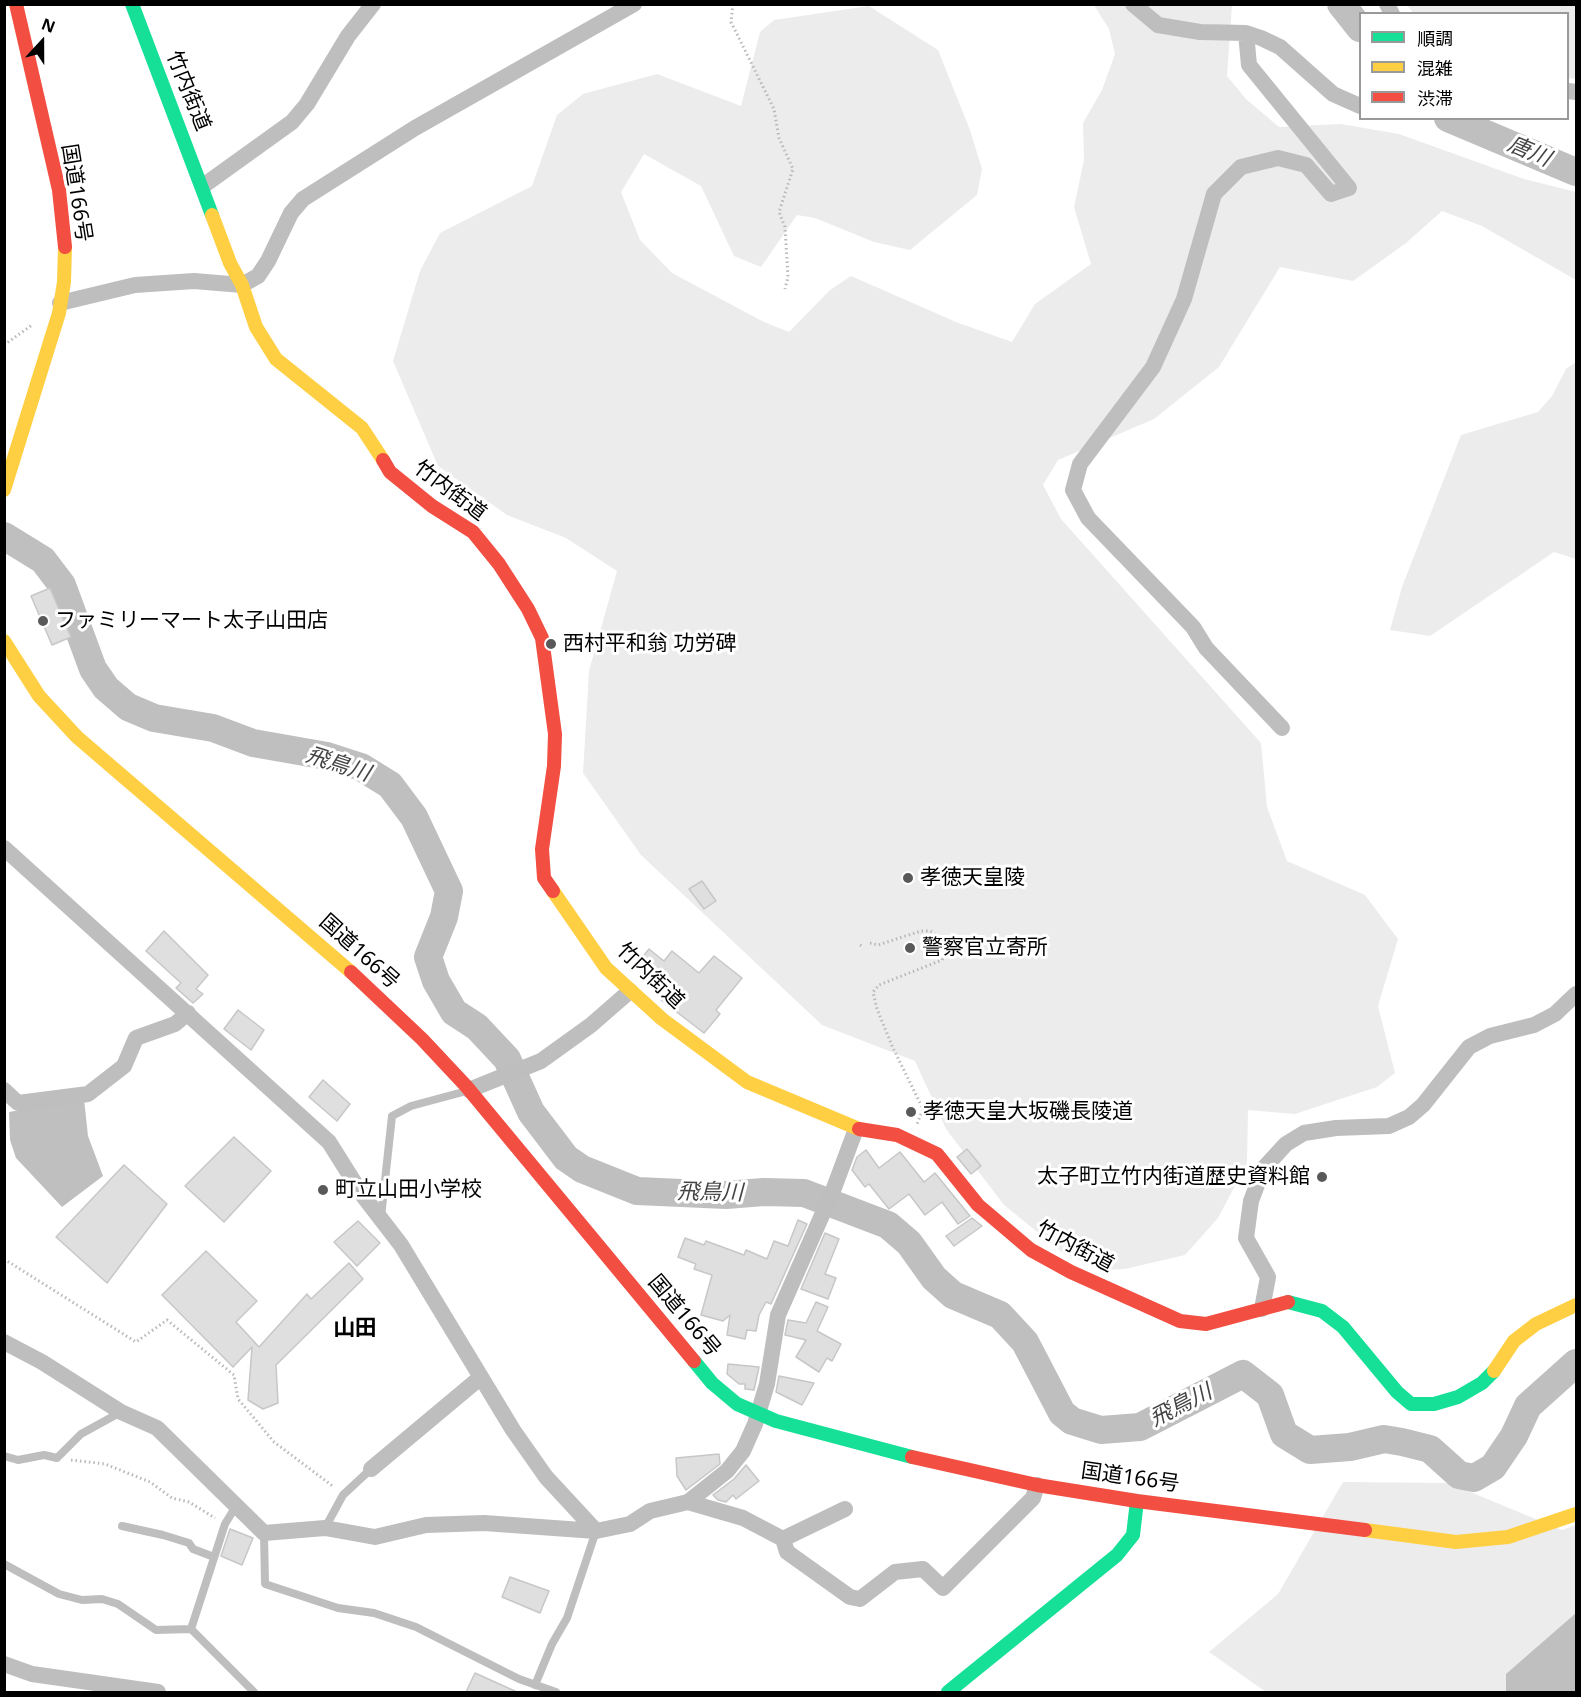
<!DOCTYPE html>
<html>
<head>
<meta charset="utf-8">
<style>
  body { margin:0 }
  #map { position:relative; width:1581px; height:1697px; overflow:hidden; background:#fff; font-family:"Noto Sans","Noto Sans JP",sans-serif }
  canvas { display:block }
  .frame { position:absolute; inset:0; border:6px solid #000; pointer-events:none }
  .legend { position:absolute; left:1359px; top:12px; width:210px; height:108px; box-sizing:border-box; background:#fff; border:2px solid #999; margin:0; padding:8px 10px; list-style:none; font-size:18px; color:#000 }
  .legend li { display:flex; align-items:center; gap:12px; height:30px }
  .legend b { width:30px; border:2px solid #999 }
  .north { position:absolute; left:12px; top:12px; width:60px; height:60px; -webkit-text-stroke:4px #fff; paint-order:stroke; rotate:21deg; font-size:16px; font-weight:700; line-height:24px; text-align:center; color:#000 }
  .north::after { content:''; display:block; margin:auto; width:21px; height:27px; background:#000; clip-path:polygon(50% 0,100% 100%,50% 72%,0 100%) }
</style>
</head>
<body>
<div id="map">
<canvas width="1581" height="1697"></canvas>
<div class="frame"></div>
<ul class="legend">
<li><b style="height:8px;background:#16e098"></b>順調</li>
<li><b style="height:8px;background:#ffcf43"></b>混雑</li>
<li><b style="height:8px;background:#f24e42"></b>渋滞</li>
</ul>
<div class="north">N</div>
</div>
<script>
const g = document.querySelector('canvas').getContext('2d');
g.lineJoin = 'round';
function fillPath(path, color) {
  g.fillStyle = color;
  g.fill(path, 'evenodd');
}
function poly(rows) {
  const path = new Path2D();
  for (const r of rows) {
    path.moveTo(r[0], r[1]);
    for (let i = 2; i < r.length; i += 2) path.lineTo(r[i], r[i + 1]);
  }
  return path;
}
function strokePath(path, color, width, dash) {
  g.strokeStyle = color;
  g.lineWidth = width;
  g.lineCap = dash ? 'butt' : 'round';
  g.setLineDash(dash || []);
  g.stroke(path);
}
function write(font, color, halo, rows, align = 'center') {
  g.font = font + ' "Noto Sans","Noto Sans JP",sans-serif';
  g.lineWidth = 6;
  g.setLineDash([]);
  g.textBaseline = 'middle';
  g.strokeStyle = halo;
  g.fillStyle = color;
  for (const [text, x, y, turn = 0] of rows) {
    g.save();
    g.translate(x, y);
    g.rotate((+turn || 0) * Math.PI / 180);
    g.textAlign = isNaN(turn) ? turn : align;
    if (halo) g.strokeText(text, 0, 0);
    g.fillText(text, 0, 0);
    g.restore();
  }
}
const green = poly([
  [1094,5,1232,5,1227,76,1246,99,1279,127,1341,124,1399,134,1524,179,1576,192,1576,280,1482,226,1442,211,1406,243,1353,281,1280,267,1219,367,1154,419,1058,460,1043,485,1061,519,1261,743,1267,807,1287,861,1365,895,1398,939,1378,1006,1395,1073,1377,1087,1295,1114,1248,1110,1247,1163,1218,1218,1185,1255,1125,1269,1103,1270,1063,1253,1004,1205,946,1129,915,1061,822,1025,641,855,583,773,589,671,617,571,566,538,507,515,438,466,393,361,420,271,440,233,532,186,557,115,583,94,657,74,741,106,760,32,774,20,869,6,938,50,970,130,982,169,977,195,910,250,874,242,815,218,797,215,761,267,734,256,701,186,644,154,621,192,640,240,672,273,764,322,789,332,830,290,851,276,956,322,1012,342,1035,304,1091,264,1074,207,1084,160,1083,123,1102,90,1115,54,1109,29],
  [1407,5,1576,5,1576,79,1568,78,1568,14,1413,13],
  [1576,362,1576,559,1554,552,1430,636,1390,630,1402,587,1461,435,1538,412,1552,396,1566,369],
  [1343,1482,1449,1483,1562,1530,1576,1525,1576,1692,1266,1692,1209,1652,1278,1594]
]);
const water = poly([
  [84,1099,88,1136,103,1176,62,1207,16,1158,10,1140,9,1112],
  [1576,1613,1576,1692,1506,1692,1506,1674]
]);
const river = poly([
  [1341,4,1360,28],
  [1448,118,1576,172],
  [4,536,43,560,62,585,93,669,106,688,128,707,154,718,213,728,253,743,327,756,361,767,390,785,414,817,449,891,444,917,428,957,436,981,454,1012,477,1027,507,1059,531,1112,566,1158,582,1169,637,1191,726,1195,764,1192,804,1193,888,1225,909,1243,934,1278,953,1295,1000,1315,1025,1342,1062,1413,1072,1421,1101,1430,1140,1427,1243,1374,1270,1395,1284,1434,1310,1450,1350,1447,1384,1439,1402,1442,1430,1449,1459,1475,1474,1478,1493,1467,1514,1436,1528,1406,1576,1363]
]);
const building = poly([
  [50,588,71,637,52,645,31,596,50,588],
  [702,881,716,901,704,909,689,889,702,881],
  [164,931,208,975,196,989,203,994,193,1003,176,988,181,983,146,951,164,931],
  [649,949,664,961,672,951,699,973,714,956,742,978,716,1010,720,1014,704,1033,661,1000,668,991,636,965,649,949],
  [238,1010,264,1030,251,1050,224,1029,238,1010],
  [323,1080,350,1104,337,1121,309,1097,323,1080],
  [234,1137,271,1171,224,1222,185,1186,234,1137],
  [967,1149,981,1166,971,1174,957,1157,967,1149],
  [866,1150,879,1168,900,1152,924,1182,935,1173,970,1216,958,1224,942,1202,925,1215,909,1194,889,1209,869,1184,865,1187,852,1170,857,1157,866,1150],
  [124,1165,167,1204,107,1283,56,1237,124,1165],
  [972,1218,982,1226,954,1246,946,1236,972,1218],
  [798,1220,807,1224,771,1304,766,1302,759,1315,756,1331,747,1330,745,1339,727,1335,730,1315,723,1321,701,1315,712,1275,694,1269,696,1264,678,1257,685,1238,704,1245,706,1241,744,1255,746,1250,767,1259,774,1241,788,1246,798,1220],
  [358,1221,380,1243,357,1266,334,1242,358,1221],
  [825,1233,839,1239,825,1274,836,1278,828,1299,801,1289,825,1233],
  [206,1251,257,1301,236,1322,259,1347,307,1294,311,1299,349,1263,363,1279,276,1365,278,1403,263,1409,248,1400,252,1347,233,1367,162,1295,206,1251],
  [816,1302,828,1307,817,1331,841,1344,832,1361,827,1358,819,1372,796,1357,806,1340,785,1335,788,1320,806,1323,816,1302],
  [728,1364,759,1367,754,1390,745,1389,745,1384,739,1384,727,1374,728,1364],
  [779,1376,814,1383,802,1405,776,1392,779,1376],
  [719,1454,720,1464,686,1490,677,1476,676,1458,719,1454],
  [746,1465,759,1481,736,1499,733,1495,726,1502,718,1500,713,1495,734,1479,746,1465],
  [230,1529,253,1538,242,1565,221,1556,230,1529],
  [510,1577,549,1591,540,1613,502,1597,510,1577],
  [475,1673,517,1692,466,1692,475,1673]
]);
const path = poly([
  [733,4,731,22,774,109,779,138,793,169,779,212,785,227,788,277,785,289],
  [4,345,32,325],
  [870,943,878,945,921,931,930,931,944,940,947,949,942,960,879,985,873,992,877,1009,893,1048,923,1109,917,1124],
  [860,945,862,946],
  [4,1259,136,1342,167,1320,234,1375,238,1399,274,1442,334,1487],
  [71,1460,105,1464,150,1482,172,1498,189,1502,215,1518]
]);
const lane = poly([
  [381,1217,392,1116,411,1106,463,1092],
  [4,1456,18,1460,44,1455,57,1458,81,1434,121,1412],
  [122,1526,163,1535,189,1543,193,1549,214,1557],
  [325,1528,343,1495,371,1469],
  [264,1533,265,1584,338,1608,374,1613,416,1627,519,1679,556,1692],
  [4,1564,59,1594,82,1600,102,1599,118,1604,156,1630,191,1629,254,1692],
  [191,1629,225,1524,236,1506],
  [535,1685,552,1644,567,1618,596,1531]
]);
const street = poly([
  [1133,4,1158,25,1200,32,1246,33,1261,38,1280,47,1333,94,1360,106],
  [1387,4,1392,14],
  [1246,33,1249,65,1349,188,1331,194,1306,165,1278,158,1241,167,1214,194,1184,299,1153,367,1080,464,1073,490,1088,518,1193,627,1206,648,1282,728],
  [1568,91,1576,92],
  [203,186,292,122,307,104,348,36,373,4],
  [60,303,135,285,194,281,242,285,258,276,268,261,291,213,303,199,415,128,634,4],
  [4,848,329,1142,361,1193,401,1245,513,1430,546,1477,596,1531],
  [4,1090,18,1103,88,1094,124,1066,136,1038,175,1024,188,1013],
  [469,1090,541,1061,591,1025,630,991],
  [1262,1309,1268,1277,1246,1238,1251,1201,1263,1169,1286,1144,1304,1133,1336,1128,1389,1126,1409,1117,1423,1105,1469,1047,1490,1036,1534,1025,1555,1014,1576,994],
  [4,1342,42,1362,121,1412,157,1428,264,1533,325,1528,375,1537,426,1525,484,1523,596,1531,630,1524,650,1511,688,1502,727,1471,743,1451,755,1424,767,1384,778,1315,834,1188,856,1129],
  [371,1469,481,1377],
  [688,1502,743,1518,783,1539,845,1509],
  [783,1539,787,1552,850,1597,860,1599,895,1572,923,1569,943,1588,1033,1498,1037,1485],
  [4,1664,32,1674,158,1692]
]);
const fast = poly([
  [132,4,212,215],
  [1288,1302,1322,1311,1343,1327,1397,1392,1411,1404,1434,1404,1458,1397,1482,1383,1494,1371],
  [694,1361,712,1383,737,1404,776,1421,912,1457],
  [948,1692,1117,1555,1133,1535,1137,1501]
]);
const slow = poly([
  [212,215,230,263,242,285,256,327,276,359,362,428,383,460],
  [4,490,59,313,64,282,65,247],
  [4,641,39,696,77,737,351,972],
  [553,891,606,968,662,1019,747,1082,859,1129],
  [1494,1371,1514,1341,1536,1324,1576,1305],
  [1365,1530,1456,1542,1508,1537,1576,1514]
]);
const jam = poly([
  [16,4,59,190,65,247],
  [383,460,390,472,432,506,473,532,499,564,528,609,542,638,555,734,554,766,542,849,544,878,553,891],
  [351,972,422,1039,466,1086,694,1361],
  [859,1129,897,1135,937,1154,978,1205,1031,1250,1071,1272,1180,1321,1206,1324,1288,1302],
  [912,1457,1037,1485,1137,1501,1365,1530]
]);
const markers = [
  [43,621,6,"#595959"],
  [551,644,6,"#595959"],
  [908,878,6,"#595959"],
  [910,948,6,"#595959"],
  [911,1112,6,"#595959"],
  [1322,1177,6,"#595959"],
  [323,1190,6,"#595959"]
];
const streetNames = [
  ["竹内街道",188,91,68],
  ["国道166号",76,193,81],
  ["竹内街道",450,491,37],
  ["国道166号",359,952,42],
  ["竹内街道",650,976,44],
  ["竹内街道",1075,1247,28],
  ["国道166号",684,1316,50],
  ["国道166号",1130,1478,8]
];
const poiNames = [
  ["ファミリーマート太子山田店",55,621],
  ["西村平和翁 功労碑",563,644],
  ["孝徳天皇陵",920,878],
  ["警察官立寄所",922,948],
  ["孝徳天皇大坂磯長陵道",923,1112],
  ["太子町立竹内街道歴史資料館",1310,1177,"right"],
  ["町立山田小学校",335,1190]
];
const waterNames = [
  ["唐川",1529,152,23],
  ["飛鳥川",338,765,18],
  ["飛鳥川",710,1193,1],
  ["飛鳥川",1181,1406,-27]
];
const neighbourhoodNames = [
  ["山田",355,1329]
];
fillPath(green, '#ececec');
fillPath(water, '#bfbfbf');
strokePath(river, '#bfbfbf', 28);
fillPath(building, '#dfdfdf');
strokePath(building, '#c7c7c7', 1.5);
strokePath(path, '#b9b9b9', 3, [1.5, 3]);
strokePath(lane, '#bebebe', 8);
strokePath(street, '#bebebe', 16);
strokePath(fast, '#16e098', 14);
strokePath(slow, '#ffcf43', 14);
strokePath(jam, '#f24e42', 14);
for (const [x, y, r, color] of markers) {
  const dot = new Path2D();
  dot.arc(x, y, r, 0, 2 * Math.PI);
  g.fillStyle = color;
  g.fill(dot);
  strokePath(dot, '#fff', 2);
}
write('21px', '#000', '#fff', streetNames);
write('21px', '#000', '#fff', poiNames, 'left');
write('italic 22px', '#444', '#fff', waterNames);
write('bold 22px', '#000', '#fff', neighbourhoodNames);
</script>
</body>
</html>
